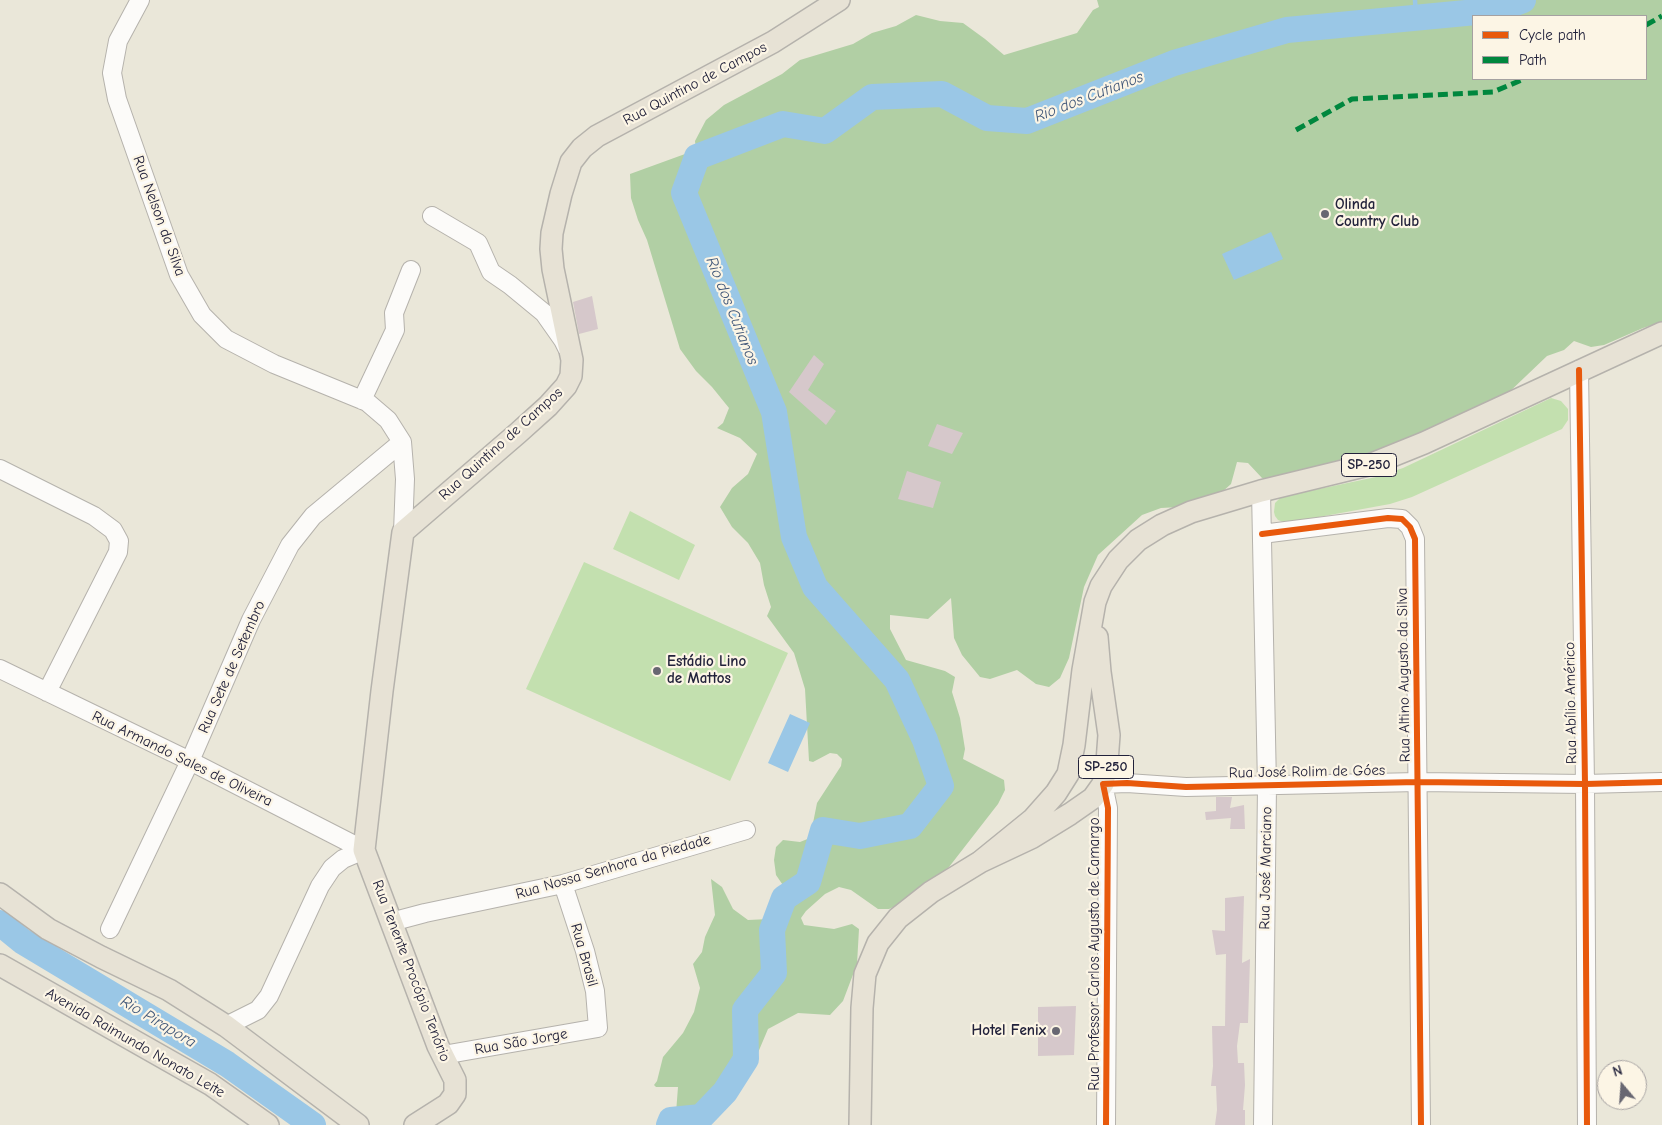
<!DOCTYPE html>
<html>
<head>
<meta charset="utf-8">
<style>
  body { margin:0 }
  #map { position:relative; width:1662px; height:1125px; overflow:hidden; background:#eae7d9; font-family:"Comic Neue",sans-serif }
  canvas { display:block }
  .legend { position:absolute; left:1472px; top:15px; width:175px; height:65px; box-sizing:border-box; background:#fcf5e5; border:1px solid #a5a1a1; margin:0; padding:6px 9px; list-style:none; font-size:15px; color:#22223b }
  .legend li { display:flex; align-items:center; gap:10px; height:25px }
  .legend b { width:25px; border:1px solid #a5a1a1 }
  .north { position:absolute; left:1597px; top:1060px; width:50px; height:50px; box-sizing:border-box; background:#fcf5e5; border:1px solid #a5a1a1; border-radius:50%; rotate:342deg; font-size:14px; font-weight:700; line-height:20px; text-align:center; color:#22223b }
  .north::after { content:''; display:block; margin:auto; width:18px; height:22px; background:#686772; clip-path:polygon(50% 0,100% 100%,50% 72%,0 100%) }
</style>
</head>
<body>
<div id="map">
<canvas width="1662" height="1125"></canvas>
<ul class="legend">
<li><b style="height:6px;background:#e8590c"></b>Cycle path</li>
<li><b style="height:6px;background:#00873e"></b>Path</li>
</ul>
<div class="north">N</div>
</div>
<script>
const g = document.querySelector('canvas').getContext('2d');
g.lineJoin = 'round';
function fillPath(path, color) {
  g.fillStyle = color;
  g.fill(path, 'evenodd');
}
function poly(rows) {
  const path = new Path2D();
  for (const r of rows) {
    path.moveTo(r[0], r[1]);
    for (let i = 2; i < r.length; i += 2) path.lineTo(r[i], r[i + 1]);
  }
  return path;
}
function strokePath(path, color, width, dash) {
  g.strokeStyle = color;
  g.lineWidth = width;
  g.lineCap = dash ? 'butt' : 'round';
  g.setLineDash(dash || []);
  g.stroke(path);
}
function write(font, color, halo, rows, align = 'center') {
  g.font = font + ' "Comic Neue",sans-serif';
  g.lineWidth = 4.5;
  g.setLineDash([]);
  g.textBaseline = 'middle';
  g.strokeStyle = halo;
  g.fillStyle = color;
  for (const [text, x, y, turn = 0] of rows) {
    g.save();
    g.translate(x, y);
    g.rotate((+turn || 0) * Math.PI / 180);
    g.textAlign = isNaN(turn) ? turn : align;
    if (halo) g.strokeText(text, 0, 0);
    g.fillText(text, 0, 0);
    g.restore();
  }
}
const green = poly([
  [1551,398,1561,401,1568,409,1568,420,1562,429,1412,497,1390,504,1286,523,1278,520,1275,516,1274,512,1275,503,1281,497,1376,477,1403,468],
  [630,511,695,545,679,580,613,549],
  [584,562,788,653,730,781,526,689]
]);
const forest = poly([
  [1097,0,1662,0,1662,322,1643,328,1604,345,1591,347,1574,341,1564,350,1547,356,1504,397,1458,432,1282,485,1262,478,1248,463,1237,462,1231,484,1221,493,1197,506,1161,508,1142,515,1098,555,1084,587,1069,658,1060,678,1049,687,1036,684,1017,670,990,679,980,677,962,655,954,638,951,598,928,619,890,615,890,629,906,660,945,671,955,677,952,692,960,718,965,749,963,759,1004,780,1005,790,998,804,949,867,904,902,889,909,878,909,851,890,839,887,825,894,806,911,801,918,804,925,834,929,852,924,859,929,857,964,843,1001,830,1015,798,1013,768,1029,757,1055,735,1078,713,1109,695,1125,684,1125,676,1113,678,1087,656,1087,654,1085,657,1081,663,1057,683,1033,694,1012,700,988,693,964,702,952,705,937,715,915,711,879,722,887,733,909,748,920,769,919,784,906,789,894,776,875,774,860,776,847,783,840,800,842,810,838,817,803,841,766,842,759,837,754,830,753,813,762,809,761,805,689,794,653,767,616,771,607,764,585,760,563,748,543,732,527,720,507,732,488,748,474,757,454,740,438,717,428,723,423,729,408,712,387,696,371,680,349,647,240,638,220,631,198,630,174,696,150,695,141,706,120,724,105,782,74,800,60,853,44,872,33,896,26,916,15,940,21,963,23,985,39,1004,55,1077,33,1093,10,1099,7],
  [1473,16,1646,16,1646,79,1473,79]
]);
const water = poly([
  [1271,232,1283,259,1234,280,1222,254],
  [790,714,810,723,788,772,768,763]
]);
const stream = poly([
  [1415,0,1416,18]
]);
const river = poly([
  [0,923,22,941,227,1064,313,1125],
  [669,1125,671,1120,701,1117,725,1092,746,1059,745,1010,774,973,772,930,784,898,808,882,823,830,860,836,910,826,941,786,925,740,897,680,815,587,794,537,774,412,684,193,697,157,783,124,825,131,872,97,942,94,987,118,1027,121,1174,63,1287,30,1497,10,1523,0]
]);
const building = poly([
  [592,296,598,329,579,334,573,302],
  [814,355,824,364,808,390,836,411,826,425,789,392],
  [937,424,963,433,952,454,928,446],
  [907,471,941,482,933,508,898,499],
  [1216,797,1232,797,1230,808,1244,805,1245,829,1230,829,1231,818,1206,820,1205,812,1216,811],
  [1244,896,1242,963,1250,959,1248,1023,1240,1023,1237,1046,1238,1063,1244,1063,1245,1085,1243,1110,1245,1110,1245,1125,1215,1125,1217,1110,1216,1086,1211,1086,1213,1066,1212,1026,1225,1026,1226,954,1216,955,1212,930,1225,931,1225,898],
  [1076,1006,1074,1055,1038,1056,1038,1007]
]);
const minor = poly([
  [140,0,118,41,112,73,117,99,179,275,202,315,226,339,274,364,367,402,388,420,402,442,405,479,403,532],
  [432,216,478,243,491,272,510,285,544,313,563,340,567,348],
  [1579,370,1585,784,1587,1125],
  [362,400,395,330,394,313,411,270],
  [0,469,94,516,113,530,119,541,118,552,47,692],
  [1261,491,1267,786,1263,1125],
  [1262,534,1388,518,1402,519,1410,527,1415,539,1421,1125],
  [0,669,190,761,364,850],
  [391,922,425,913,563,884,746,830],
  [110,929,190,761,251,620,290,545,313,516,402,442],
  [226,1026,258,1010,269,996,320,886,332,868,343,859,364,850],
  [443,1055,598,1028,595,991,585,951,563,884],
  [1106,1125,1108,808,1103,784,1127,783,1186,787,1418,782,1585,784,1662,782]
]);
const major = poly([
  [980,862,1033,819,1056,793,1068,774,1074,745,1083,670,1095,602,1101,586,1118,560,1138,540,1162,525,1191,512,1261,491,1372,464,1424,443,1662,333],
  [0,894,48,929,101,957,169,990,226,1026,358,1125],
  [0,965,210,1084,268,1125],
  [415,1125,448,1104,455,1094,455,1080,438,1046,364,850,382,691,403,532,518,433,548,406,566,386,571,376,572,360,553,269,551,249,552,233,561,194,571,162,582,148,597,136,773,42,839,0],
  [860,1125,862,1008,865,974,878,943,898,918,931,892,980,862,1031,838,1070,814,1093,798,1103,784,1107,762,1109,735,1100,672,1097,637]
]);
const quiet = poly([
  [1646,25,1662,16],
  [1296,130,1352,99,1493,92,1524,79]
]);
const cycleway = poly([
  [1579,370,1585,784,1587,1125],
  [1262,534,1388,518,1402,519,1410,527,1415,539,1421,1125],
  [1106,1125,1108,808,1103,784,1127,783,1186,787,1418,782,1585,784,1662,782]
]);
const markers = [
  [1325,214,5,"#686772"],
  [657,671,5,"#686772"],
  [1056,1031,5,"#686772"]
];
const shields = [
  [1369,465,55],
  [1106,767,55]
];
const shieldNames = [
  ["SP-250",1369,465],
  ["SP-250",1106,767]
];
const streetNames = [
  ["Rua Quintino de Campos",695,84,-28],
  ["Rua Nelson da Silva",159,216,70],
  ["Rua Quintino de Campos",501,444,-42],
  ["Rua Sete de Setembro",232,667,-66],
  ["Rua Altino Augusto da Silva",1404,675,-91],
  ["Rua Abílio Américo",1571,703,-91],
  ["Rua Armando Sales de Oliveira",182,759,26],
  ["Rua José Rolim de Góes",1307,772,-1],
  ["Rua Nossa Senhora da Piedade",613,867,-16],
  ["Rua José Marciano",1266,868,-89],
  ["Rua Professor Carlos Augusto de Camargo",1095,954,-90],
  ["Rua Brasil",584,955,74],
  ["Rua Tenente Procópio Tenório",411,971,69],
  ["Rua São Jorge",521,1042,-10],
  ["Avenida Raimundo Nonato Leite",135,1043,30]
];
const poiNames = [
  ["Olinda",1335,205],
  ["Country Club",1335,222],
  ["Estádio Lino",667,662],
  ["de Mattos",667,679],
  ["Hotel Fenix",1046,1031,"right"]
];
const waterNames = [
  ["Rio dos Cutianos",1089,97,-21],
  ["Rio dos Cutianos",732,311,68],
  ["Rio Pirapora",158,1022,31]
];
fillPath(green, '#c3e0af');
fillPath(forest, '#b1cfa4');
fillPath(water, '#9ac7e6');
strokePath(stream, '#9ac7e6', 4.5);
strokePath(river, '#9ac7e6', 26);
fillPath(building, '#d6c8cb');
strokePath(minor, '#b5b2ac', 20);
strokePath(major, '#b5b2ac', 24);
strokePath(minor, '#fcfbf9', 18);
strokePath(major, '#e7e2d5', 21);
strokePath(quiet, '#00873e', 5, [10, 5]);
strokePath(cycleway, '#e8590c', 6);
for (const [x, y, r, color] of markers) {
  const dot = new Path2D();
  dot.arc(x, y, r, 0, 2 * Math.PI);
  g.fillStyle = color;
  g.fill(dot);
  strokePath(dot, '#fcf5e5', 2);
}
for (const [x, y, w] of shields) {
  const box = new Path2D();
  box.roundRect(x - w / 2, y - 11.5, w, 23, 4);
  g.fillStyle = '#fcf5e5';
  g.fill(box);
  strokePath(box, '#22223b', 1);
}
write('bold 14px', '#22223b', null, shieldNames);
write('15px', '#22223b', '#fcf5e5', streetNames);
write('bold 15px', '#22223b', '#fcf5e5', poiNames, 'left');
write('italic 16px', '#405779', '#fcf5e5', waterNames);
</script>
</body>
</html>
